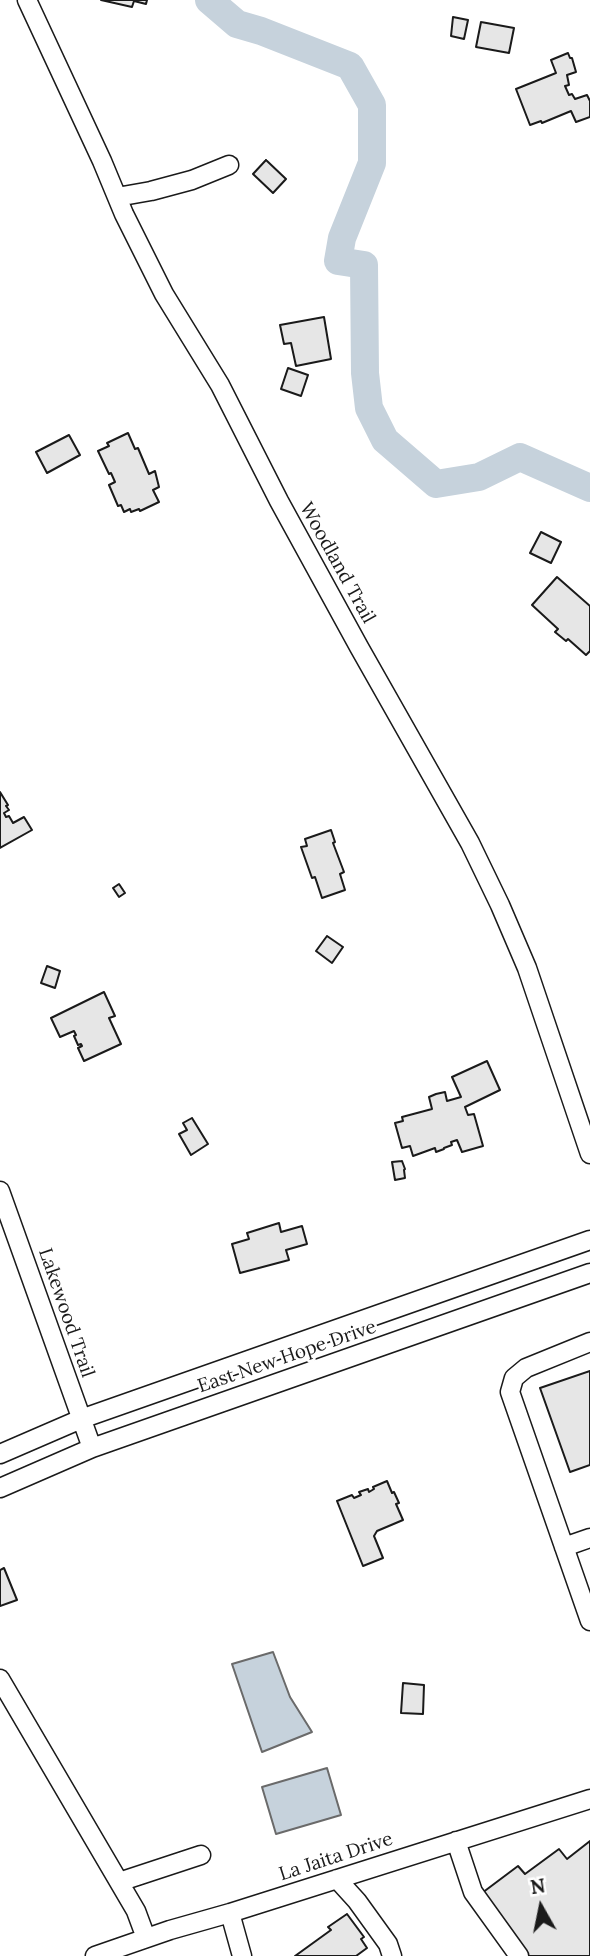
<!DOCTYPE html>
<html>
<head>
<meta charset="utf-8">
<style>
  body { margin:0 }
  #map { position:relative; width:590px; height:1956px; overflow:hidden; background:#fff; font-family:Lora,serif }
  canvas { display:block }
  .north { position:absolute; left:506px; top:1872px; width:70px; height:70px; -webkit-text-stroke:5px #fff; paint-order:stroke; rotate:351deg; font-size:19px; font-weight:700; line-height:28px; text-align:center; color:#1a1a1a }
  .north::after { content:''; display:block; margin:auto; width:24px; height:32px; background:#1a1a1a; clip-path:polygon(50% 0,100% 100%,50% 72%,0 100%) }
</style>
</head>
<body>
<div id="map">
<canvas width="590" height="1956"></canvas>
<div class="north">N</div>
</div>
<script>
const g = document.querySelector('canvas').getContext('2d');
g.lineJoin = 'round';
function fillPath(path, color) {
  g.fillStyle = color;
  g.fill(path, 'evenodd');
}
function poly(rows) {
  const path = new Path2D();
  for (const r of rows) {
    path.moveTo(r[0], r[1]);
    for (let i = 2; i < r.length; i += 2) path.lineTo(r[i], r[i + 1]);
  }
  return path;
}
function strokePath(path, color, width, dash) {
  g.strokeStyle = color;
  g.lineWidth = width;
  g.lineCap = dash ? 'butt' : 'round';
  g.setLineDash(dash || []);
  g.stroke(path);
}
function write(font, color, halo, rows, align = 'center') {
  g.font = font + ' Lora,serif';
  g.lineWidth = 5;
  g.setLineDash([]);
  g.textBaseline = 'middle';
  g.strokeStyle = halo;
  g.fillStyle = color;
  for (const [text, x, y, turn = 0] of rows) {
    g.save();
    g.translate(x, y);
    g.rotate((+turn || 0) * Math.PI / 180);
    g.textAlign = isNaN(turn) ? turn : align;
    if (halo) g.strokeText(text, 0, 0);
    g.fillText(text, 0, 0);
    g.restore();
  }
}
const water = poly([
  [273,1652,290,1697,312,1732,262,1752,232,1664,273,1652],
  [327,1768,341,1815,276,1834,262,1787,327,1768]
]);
const river = poly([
  [209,0,237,24,261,31,350,66,372,105,372,163,342,238,338,261,364,265,365,373,369,408,385,440,436,484,479,477,520,457,590,488]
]);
const building = poly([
  [101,0,147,0,146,4,134,1,132,7,101,0],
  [453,17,468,20,464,39,451,36,453,17],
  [481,22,514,28,509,53,476,47,481,22],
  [568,53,570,58,572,58,576,72,567,75,569,85,565,86,569,95,572,94,575,99,587,95,590,101,590,117,576,122,571,111,542,123,541,121,530,125,516,89,556,73,551,60,568,53],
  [266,160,286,179,273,193,253,174,266,160],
  [324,317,331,359,296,366,291,343,284,344,280,325,324,317],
  [288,368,308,375,301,396,281,389,288,368],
  [128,433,135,449,138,448,149,474,155,471,159,487,153,490,159,502,140,511,139,509,131,512,130,509,124,512,121,505,118,506,109,485,115,482,111,473,109,474,98,451,109,446,107,443,128,433],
  [69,435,80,455,47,473,36,452,69,435],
  [541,532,561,542,551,563,530,553,541,532],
  [557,577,590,606,590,651,586,655,568,639,566,641,555,632,558,629,532,605,557,577],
  [0,792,8,805,6,806,9,810,4,813,6,817,9,816,13,823,24,817,32,830,0,848,0,792],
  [331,830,335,842,333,843,344,872,340,874,345,890,322,898,315,877,312,878,301,847,307,846,305,839,331,830],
  [119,884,125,893,119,897,113,888,119,884],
  [327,936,343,947,332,963,316,951,327,936],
  [47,966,60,971,55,988,41,983,47,966],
  [104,992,115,1016,109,1018,121,1044,84,1061,78,1048,82,1046,81,1044,78,1045,74,1036,76,1035,74,1031,60,1037,51,1018,104,992],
  [487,1061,500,1090,465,1107,468,1115,474,1114,483,1146,462,1152,457,1140,451,1142,452,1145,444,1148,444,1149,436,1152,435,1148,413,1156,410,1146,402,1148,395,1123,403,1121,402,1117,432,1109,429,1097,436,1094,445,1092,447,1101,461,1097,452,1077,487,1061],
  [192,1118,208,1144,191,1155,179,1134,187,1130,183,1123,192,1118],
  [402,1161,405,1169,404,1170,405,1178,395,1180,392,1162,402,1161],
  [279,1223,281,1232,302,1226,307,1244,286,1250,289,1260,240,1273,232,1244,249,1239,247,1233,279,1223],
  [590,1371,590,1465,570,1472,540,1388,590,1371],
  [387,1481,392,1493,394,1492,399,1503,396,1504,403,1520,377,1531,374,1536,383,1558,363,1566,337,1501,352,1495,354,1498,361,1495,359,1492,368,1489,369,1492,374,1489,373,1487,387,1481],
  [4,1568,17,1600,0,1606,0,1570,4,1568],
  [403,1683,424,1685,423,1714,401,1713,403,1683],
  [590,1841,590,1956,529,1956,482,1893,518,1866,525,1874,559,1849,567,1859,590,1841],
  [347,1914,364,1937,361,1939,367,1948,356,1956,295,1956,331,1930,328,1927,347,1914]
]);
const minor = poly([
  [27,0,102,161,124,214,164,294,220,385,279,501,359,647,470,843,500,905,527,968,590,1154],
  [117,197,151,191,192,180,229,165],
  [0,1191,92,1448],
  [590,1342,526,1368,514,1378,510,1392,590,1621],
  [0,1454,81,1419,590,1240],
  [0,1488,92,1448,590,1273],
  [564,1547,590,1538],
  [0,1679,136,1911,146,1938],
  [456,1841,473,1892,519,1956],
  [337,1879,357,1901,388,1944,392,1956],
  [119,1882,201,1855],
  [230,1913,242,1956],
  [95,1956,170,1930,230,1913,590,1799]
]);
const streetNames = [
  ["Woodland Trail",337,563,61],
  ["Lakewood Trail",66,1313,71],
  ["East New Hope Drive",287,1357,-19],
  ["La Jaita Drive",336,1857,-18]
];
fillPath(water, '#c6d2dc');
strokePath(water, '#6a6a6a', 2);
strokePath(river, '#c6d2dc', 28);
fillPath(building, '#e6e6e6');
strokePath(building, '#1a1a1a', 2);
strokePath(minor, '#1a1a1a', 21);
strokePath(minor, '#fff', 18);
write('19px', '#1a1a1a', '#fff', streetNames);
</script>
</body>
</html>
